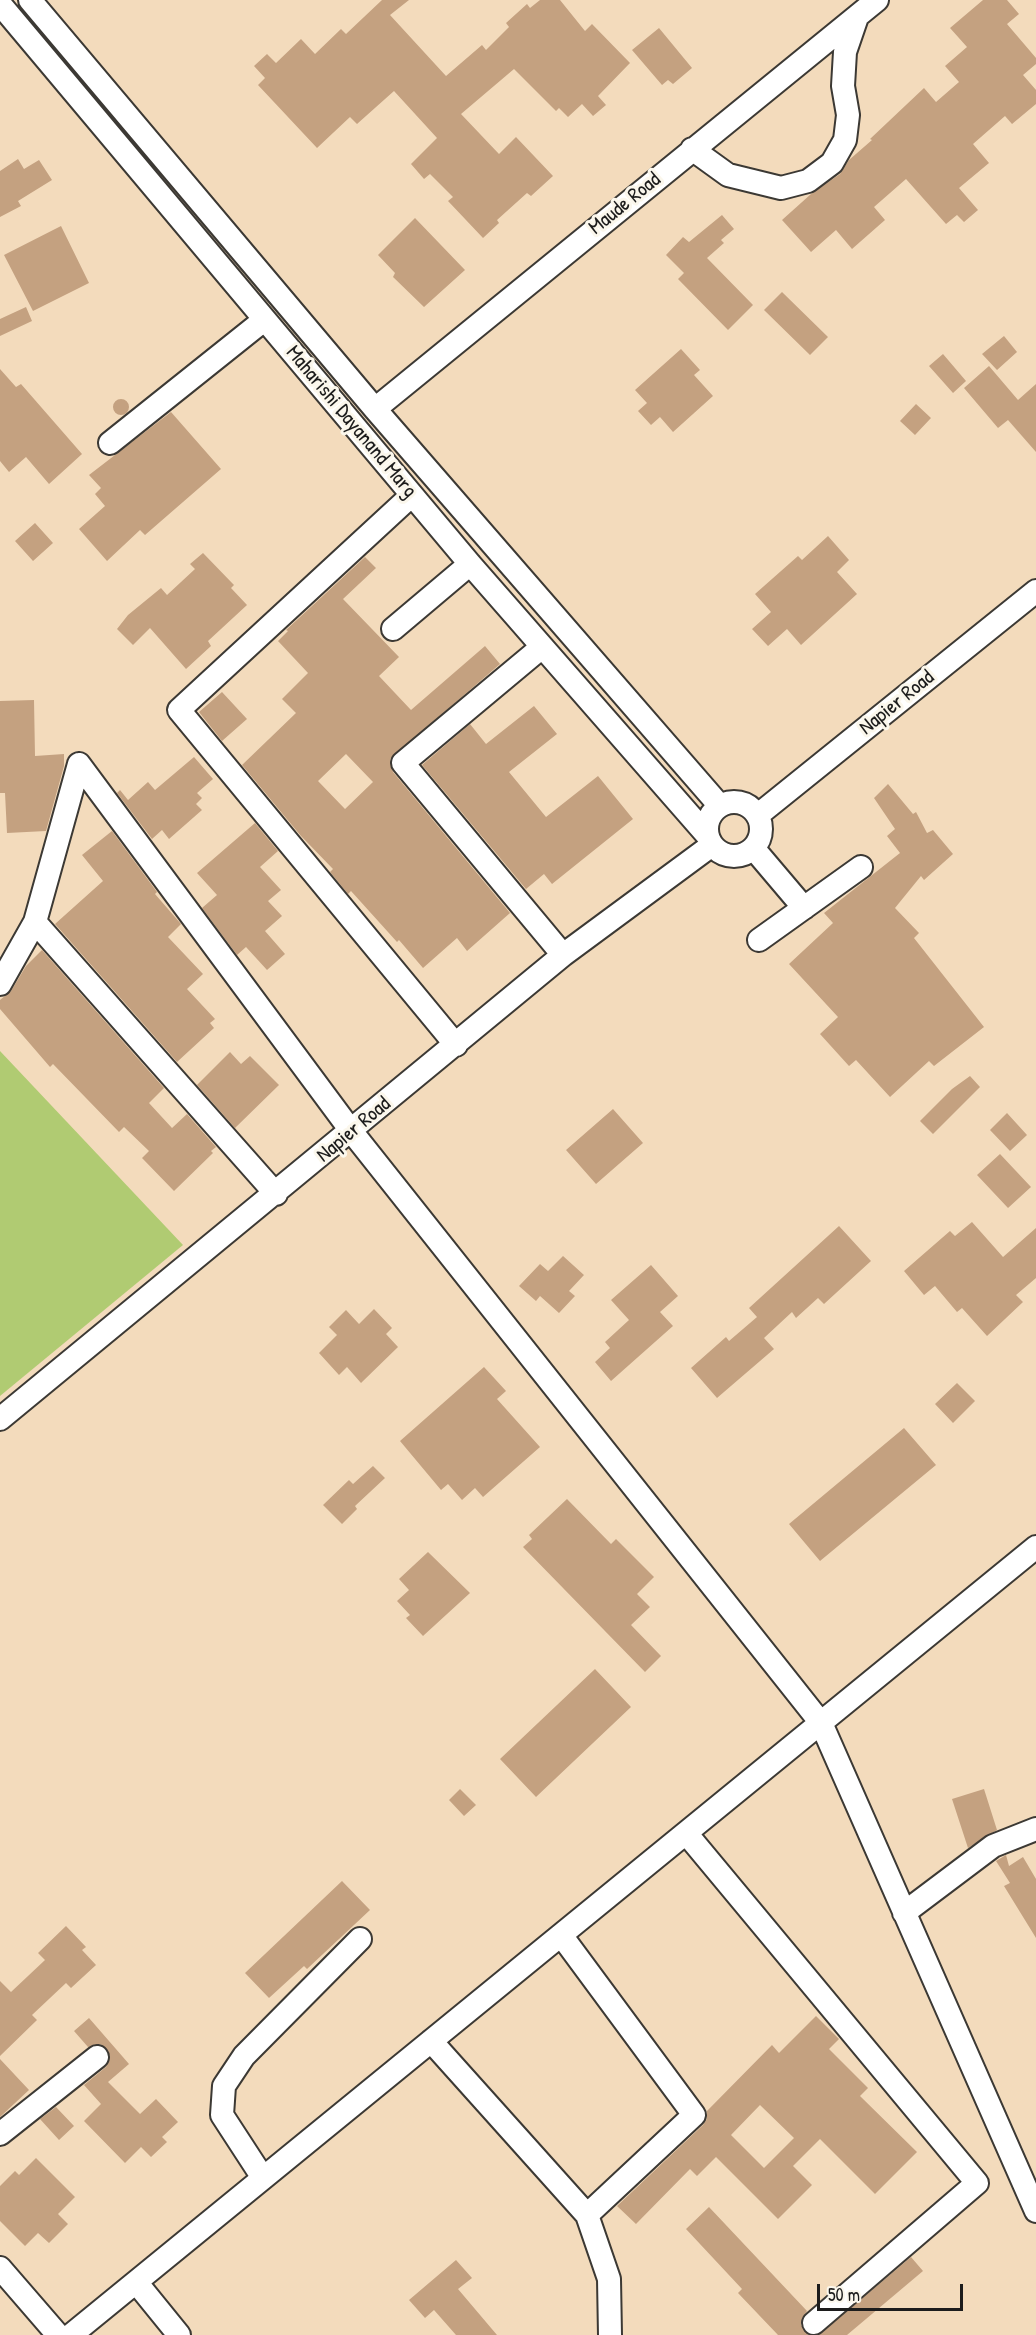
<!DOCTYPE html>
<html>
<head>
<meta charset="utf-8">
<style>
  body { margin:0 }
  #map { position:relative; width:1036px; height:2335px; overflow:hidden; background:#f3dbbc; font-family:"Patrick Hand",sans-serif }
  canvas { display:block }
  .scale { position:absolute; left:817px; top:2284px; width:146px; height:27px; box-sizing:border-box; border:3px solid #1c1c1c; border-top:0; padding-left:8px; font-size:18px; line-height:21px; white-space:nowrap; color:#1c1c1c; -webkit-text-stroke:4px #fbf7ec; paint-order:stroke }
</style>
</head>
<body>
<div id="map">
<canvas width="1036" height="2335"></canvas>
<div class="scale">50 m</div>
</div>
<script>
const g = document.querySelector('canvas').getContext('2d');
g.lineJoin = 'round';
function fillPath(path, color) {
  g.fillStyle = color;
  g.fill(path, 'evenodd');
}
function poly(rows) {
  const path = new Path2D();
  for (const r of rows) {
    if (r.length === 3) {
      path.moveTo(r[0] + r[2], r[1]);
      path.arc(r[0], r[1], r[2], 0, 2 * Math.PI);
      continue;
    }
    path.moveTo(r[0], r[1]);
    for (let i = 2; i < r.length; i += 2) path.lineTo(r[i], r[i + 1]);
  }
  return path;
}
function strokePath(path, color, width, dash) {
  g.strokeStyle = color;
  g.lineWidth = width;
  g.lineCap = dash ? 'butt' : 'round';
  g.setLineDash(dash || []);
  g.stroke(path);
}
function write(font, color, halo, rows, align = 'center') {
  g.font = font + ' "Patrick Hand",sans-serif';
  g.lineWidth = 6;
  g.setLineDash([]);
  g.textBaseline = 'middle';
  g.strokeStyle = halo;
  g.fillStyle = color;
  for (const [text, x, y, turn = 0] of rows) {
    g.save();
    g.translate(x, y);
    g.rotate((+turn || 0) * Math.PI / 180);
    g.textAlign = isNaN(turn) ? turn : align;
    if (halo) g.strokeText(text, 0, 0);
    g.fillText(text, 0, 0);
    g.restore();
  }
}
const green = poly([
  [0,1051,183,1245,0,1396]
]);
const building = poly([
  [382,0,409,0,390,15,446,76,482,45,486,50,509,27,506,23,527,4,530,8,540,0,560,0,585,31,592,24,630,63,598,96,606,105,593,116,582,104,568,117,559,108,556,111,514,69,461,114,499,154,516,137,553,176,531,196,527,193,497,220,499,223,483,238,448,201,453,197,430,174,424,179,411,164,437,138,394,91,357,124,350,117,317,148,258,85,265,78,254,66,267,54,276,63,301,39,315,54,341,29,346,34],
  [983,0,1007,0,1019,14,1007,24,1036,58,1036,64,1023,75,1036,90,1036,104,1012,124,1005,116,973,144,989,163,959,188,978,210,964,222,957,215,946,224,906,179,874,207,885,220,852,249,836,230,811,252,782,220,811,194,840,174,849,160,872,140,870,139,924,88,936,102,959,82,945,66,967,47,950,28],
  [659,28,692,68,673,84,668,80,662,85,632,50],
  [18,159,24,169,39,160,52,180,18,201,21,206,0,217,0,171],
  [722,215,734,229,721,240,724,243,707,258,753,305,728,330,678,279,684,273,666,255,683,237,689,242],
  [415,218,465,270,424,307,393,277,395,273,378,255],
  [61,226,89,283,33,311,4,255],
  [782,292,828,337,810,355,764,310],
  [26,307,32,321,0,336,0,319],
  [1004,336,1017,352,997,370,982,354],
  [681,349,700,370,694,375,713,396,673,432,660,417,651,425,638,411,647,403,635,390],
  [943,354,966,381,953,393,929,366],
  [989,366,1018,400,1036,384,1036,452,1008,420,998,428,964,388],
  [0,369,16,387,21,384,82,454,49,484,26,457,9,472,0,461],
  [121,407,8],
  [916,404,931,418,915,435,900,421],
  [171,412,221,469,145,535,140,530,107,561,79,529,105,506,95,494,101,488,89,475],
  [35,523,53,543,33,561,15,541],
  [828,536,849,560,837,572,857,594,801,645,787,629,768,646,752,629,771,612,755,594,798,556,802,560],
  [203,553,234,585,231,588,247,605,208,641,211,646,186,669,150,628,133,645,117,629,128,615,161,588,167,595,195,569,190,564],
  [365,557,376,568,343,599,399,657,379,676,411,710,485,646,500,664,390,759,393,772,510,913,467,951,457,938,423,968,399,940,397,942,351,891,348,894,330,872,333,869,301,836,242,765,296,713,282,699,308,673,278,641,288,631,286,630],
  [346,754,373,782,345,809,318,781],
  [222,692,247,719,222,741,199,712],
  [34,700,35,756,64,754,64,766,46,831,7,833,5,793,0,793,0,701],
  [534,706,557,734,509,772,546,817,598,776,633,819,552,884,544,874,526,889,422,765,470,724,486,744],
  [194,757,213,779,197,793,202,798,196,804,202,810,169,839,162,830,152,839,117,793,120,790,128,800,148,782,155,790],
  [888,784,913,814,916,812,927,833,933,830,953,854,924,880,921,876,895,908,919,933,914,938,984,1027,934,1066,929,1061,890,1097,856,1060,849,1066,820,1034,838,1017,789,964,833,923,824,913,900,853,887,836,895,829,874,798],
  [255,823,278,851,260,867,281,890,268,901,282,916,265,931,285,954,267,970,246,947,237,955,202,908,217,895,197,873],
  [112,831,157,892,155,894,181,924,168,937,203,974,187,989,215,1019,210,1023,214,1028,177,1062,55,924,103,881,82,855],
  [42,950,164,1088,149,1103,172,1128,187,1114,216,1147,211,1151,213,1153,174,1191,142,1158,149,1151,124,1127,119,1132,53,1064,50,1067,0,1009,0,1000,11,991,26,966],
  [230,1052,241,1064,250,1056,279,1085,235,1128,197,1085],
  [970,1076,980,1087,933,1134,920,1121,952,1089],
  [613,1109,643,1143,596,1184,566,1150],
  [1007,1113,1027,1135,1010,1151,990,1130],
  [1000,1154,1031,1187,1008,1208,977,1175],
  [972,1222,1003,1257,1036,1228,1036,1278,1016,1295,1023,1302,987,1336,962,1308,957,1312,935,1286,924,1295,904,1271,950,1231,955,1236],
  [839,1226,871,1261,824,1304,818,1298,796,1318,792,1312,764,1338,774,1349,717,1398,691,1368,726,1337,729,1341,757,1317,749,1308],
  [563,1256,584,1275,569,1291,575,1296,559,1313,540,1296,536,1301,519,1286,540,1264,548,1271],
  [651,1265,678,1296,660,1312,673,1326,611,1381,595,1362,610,1348,605,1342,629,1320,611,1300],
  [374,1309,392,1328,386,1334,398,1347,361,1383,347,1367,339,1375,319,1353,337,1335,329,1327,346,1310,359,1324],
  [484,1367,506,1391,497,1399,540,1447,483,1497,475,1488,462,1500,448,1484,441,1490,400,1441],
  [957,1383,975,1401,953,1423,935,1404],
  [904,1428,936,1465,820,1561,789,1524],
  [373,1466,385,1478,355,1506,357,1509,342,1524,323,1505,349,1480,353,1484],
  [567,1499,611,1544,616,1539,654,1577,637,1594,650,1607,631,1625,661,1656,645,1672,523,1547,532,1539,529,1535],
  [428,1552,470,1593,423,1636,406,1618,410,1615,397,1601,409,1590,399,1579],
  [595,1669,631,1707,536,1797,500,1759],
  [460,1789,476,1805,464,1816,449,1800],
  [984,1789,997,1830,968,1848,952,1799],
  [1006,1855,1009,1866,1023,1857,1036,1879,1036,1938,1004,1886,1010,1883,996,1861],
  [342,1881,370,1910,307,1969,304,1966,269,1998,245,1973],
  [66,1926,86,1947,82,1950,96,1965,71,1988,66,1983,32,2015,37,2020,0,2056,0,1981,11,1992,45,1960,38,1953],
  [816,2016,839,2039,829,2049,868,2088,860,2096,917,2152,875,2194,820,2139,793,2166,812,2185,778,2219,716,2157,697,2176,690,2169,636,2224,617,2206,703,2125,707,2119,707,2111,772,2045,779,2053],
  [760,2105,794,2138,764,2168,731,2135],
  [89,2018,129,2064,108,2082,140,2114,156,2099,178,2122,162,2137,167,2142,151,2157,141,2147,125,2163,84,2121,101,2104,84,2085,106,2067,110,2056,101,2044,88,2047,74,2031],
  [0,2059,29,2090,0,2117],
  [56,2107,74,2126,59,2140,40,2119],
  [36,2158,75,2197,58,2214,68,2224,49,2243,38,2233,25,2246,0,2221,0,2186,15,2171,19,2175],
  [709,2207,807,2311,802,2318,801,2325,808,2335,778,2335,738,2293,742,2289,686,2229],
  [911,2257,923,2271,847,2335,819,2335],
  [456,2260,472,2278,458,2289,497,2335,456,2335,434,2310,425,2318,409,2300]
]);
const minor = poly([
  [30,0,375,409,720,806],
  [0,4,470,564,707,835],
  [692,149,728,175,781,188,808,181,832,163,845,140,848,115,843,86,845,52,857,17],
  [375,409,877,0],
  [110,443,264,320],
  [412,495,179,710,456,1045],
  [393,629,470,564],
  [542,647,403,763,563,955],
  [79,764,352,1132,821,1723,1036,2211],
  [734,829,27],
  [758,815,1036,591],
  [754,849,804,908],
  [35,922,276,1194],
  [759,940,861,867],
  [0,984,35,922,79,764],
  [0,1419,563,955,712,845],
  [686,1833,977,2183,814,2323],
  [904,1913,993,1846,1036,1829],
  [431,2041,587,2215,694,2115,561,1935],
  [0,2134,97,2057],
  [263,2178,222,2115,224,2086,244,2056,360,1939],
  [587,2215,609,2279,610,2335],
  [0,2268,58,2335],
  [136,2282,179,2335],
  [71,2335,1036,1547]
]);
const streetNames = [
  ["Maude Road",625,204,-39],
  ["Maharishi Dayanand Marg",351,422,50],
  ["Napier Road",897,703,-39],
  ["Napier Road",354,1130,-40]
];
fillPath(green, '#b0cb72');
fillPath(building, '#c4a180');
strokePath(minor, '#3c3934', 26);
strokePath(minor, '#fff', 22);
write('21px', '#1c1c1c', '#fbf7ec', streetNames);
</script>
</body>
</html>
